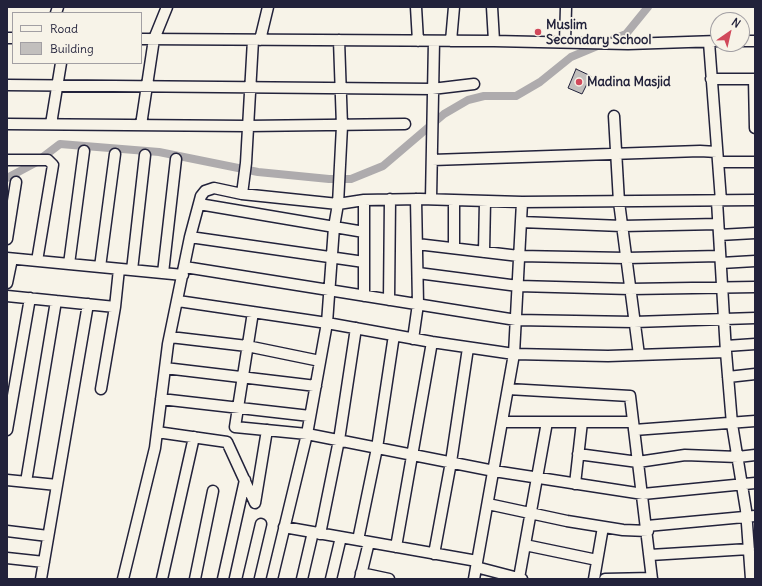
<!DOCTYPE html>
<html>
<head>
<meta charset="utf-8">
<style>
  body { margin:0 }
  #map { position:relative; width:762px; height:586px; overflow:hidden; background:#f7f3e8; font-family:Delius,sans-serif }
  canvas { display:block }
  .frame { position:absolute; inset:0; border:8px solid #22223b; pointer-events:none }
  .legend { position:absolute; left:12px; top:12px; width:130px; height:52px; box-sizing:border-box; background:#f7f3e8; border:1px solid #a29fa3; margin:0; padding:5px 7px; list-style:none; font-size:12px; color:#22223b }
  .legend li { display:flex; align-items:center; gap:8px; height:20px }
  .legend b { width:20px; border:1px solid #a29fa3 }
  .north { position:absolute; left:710px; top:12px; width:40px; height:40px; box-sizing:border-box; background:#f7f3e8; border:1px solid #a29fa3; border-radius:50%; rotate:34deg; font-size:11px; font-weight:700; line-height:16px; text-align:center; color:#22223b }
  .north::after { content:''; display:block; margin:auto; width:14px; height:18px; background:#d1495b; clip-path:polygon(50% 0,100% 100%,50% 72%,0 100%) }
</style>
</head>
<body>
<div id="map">
<canvas width="762" height="586"></canvas>
<div class="frame"></div>
<ul class="legend">
<li><b style="height:5px;background:#f7f3e8"></b>Road</li>
<li><b style="height:11px;background:#c2bfbd"></b>Building</li>
</ul>
<div class="north">N</div>
</div>
<script>
const g = document.querySelector('canvas').getContext('2d');
g.lineJoin = 'round';
function poly(rows) {
  const path = new Path2D();
  for (const r of rows) {
    path.moveTo(r[0], r[1]);
    for (let i = 2; i < r.length; i += 2) path.lineTo(r[i], r[i + 1]);
  }
  return path;
}
function strokePath(path, color, width, dash) {
  g.strokeStyle = color;
  g.lineWidth = width;
  g.lineCap = dash ? 'butt' : 'round';
  g.setLineDash(dash || []);
  g.stroke(path);
}
function fillPath(path, color) {
  g.fillStyle = color;
  g.fill(path, 'evenodd');
}
function write(font, color, halo, rows, align = 'center') {
  g.font = font + ' Delius,sans-serif';
  g.lineWidth = 3.5;
  g.setLineDash([]);
  g.textBaseline = 'middle';
  g.strokeStyle = halo;
  g.fillStyle = color;
  for (const [text, x, y, turn = 0] of rows) {
    g.save();
    g.translate(x, y);
    g.rotate((+turn || 0) * Math.PI / 180);
    g.textAlign = isNaN(turn) ? turn : align;
    if (halo) g.strokeText(text, 0, 0);
    g.fillText(text, 0, 0);
    g.restore();
  }
}
const canal = poly([
  [7,178,35,163,60,144,159,152,258,172,329,179,351,179,383,166,444,114,468,100,484,96,516,96,540,82,571,57,626,34,648,7]
]);
const building = poly([
  [576,69,591,76,582,94,568,88,576,69]
]);
const minor = poly([
  [416,7,418,41],
  [492,7,494,41],
  [56,13,58,7],
  [7,38,13,38],
  [141,39,494,41,628,44,718,41],
  [260,40,268,7],
  [451,41,454,7],
  [742,41,755,41],
  [565,42,566,7],
  [709,42,721,201],
  [711,79,755,79],
  [754,79,755,128],
  [7,85,432,89,474,84],
  [614,116,619,202,639,355],
  [7,124,247,126,405,124],
  [51,124,61,63],
  [141,125,154,39,167,7],
  [7,160,48,160,53,165,37,261],
  [432,160,700,151,717,152],
  [718,162,755,162],
  [242,194,246,163,253,40],
  [431,199,434,41],
  [454,200,454,248],
  [717,201,726,352,732,424,746,510,751,579],
  [199,204,364,232],
  [521,222,622,226,718,224],
  [719,235,755,233],
  [190,237,364,262],
  [7,239,16,182],
  [417,244,519,256,626,258,720,256],
  [484,252,485,201],
  [7,258,183,275],
  [721,263,755,261],
  [69,264,84,151],
  [100,267,115,154],
  [185,267,516,320,634,322,755,318],
  [132,270,145,155],
  [163,273,176,159],
  [418,273,518,286,630,289,755,287],
  [7,283,12,259],
  [7,296,115,307,119,269],
  [364,296,364,200],
  [389,300,390,199],
  [178,301,327,323,432,342,514,354,608,356,726,352],
  [253,312,235,427,307,434,494,471,643,494,755,483],
  [170,337,247,346,320,361],
  [413,339,418,304,416,199],
  [726,346,755,344],
  [165,368,316,386],
  [728,377,755,374],
  [101,389,115,307],
  [508,389,630,396,652,579],
  [161,399,310,416],
  [503,422,633,422],
  [7,430,30,298],
  [634,430,755,421],
  [157,432,227,442,255,503,267,430],
  [578,454,638,462,685,455,738,457,755,455],
  [7,480,57,485],
  [26,482,56,301],
  [575,484,582,422],
  [488,504,567,521,623,530,648,531],
  [647,526,755,516],
  [284,527,477,561],
  [7,531,48,536],
  [320,534,339,440,356,328],
  [358,540,377,448,394,335],
  [525,545,597,560],
  [396,547,432,342],
  [434,554,451,462,468,348],
  [650,555,749,549],
  [7,558,44,562],
  [476,567,522,579],
  [361,573,389,579],
  [519,578,547,422],
  [41,579,88,304],
  [123,579,155,448,168,344,190,237,201,196,205,191,214,188,242,194,338,204,364,200,420,199,522,202,755,200],
  [162,579,194,437],
  [195,579,213,491],
  [223,579,245,480],
  [248,579,261,524],
  [272,579,307,434,327,323,334,227,338,204,342,126,339,40],
  [302,579,313,532],
  [331,579,341,537],
  [360,579,369,542],
  [474,579,514,354,522,202],
  [594,579,603,527],
  [605,579,652,578]
]);
const markers = [
  [538,32,4,"#d1495b"],
  [579,82,4,"#d1495b"]
];
const poiNames = [
  ["Muslim",546,25],
  ["Secondary School",546,40],
  ["Madina Masjid",587,82]
];
strokePath(canal, '#aeabad', 8);
fillPath(building, '#c2bfbd');
strokePath(building, '#22223b', 1);
strokePath(minor, '#22223b', 13);
strokePath(minor, '#f7f3e8', 10);
for (const [x, y, r, color] of markers) {
  const dot = new Path2D();
  dot.arc(x, y, r, 0, 2 * Math.PI);
  g.fillStyle = color;
  g.fill(dot);
  strokePath(dot, '#f7f3e8', 1.5);
}
write('bold 13px', '#22223b', '#f7f3e8', poiNames, 'left');
</script>
</body>
</html>
